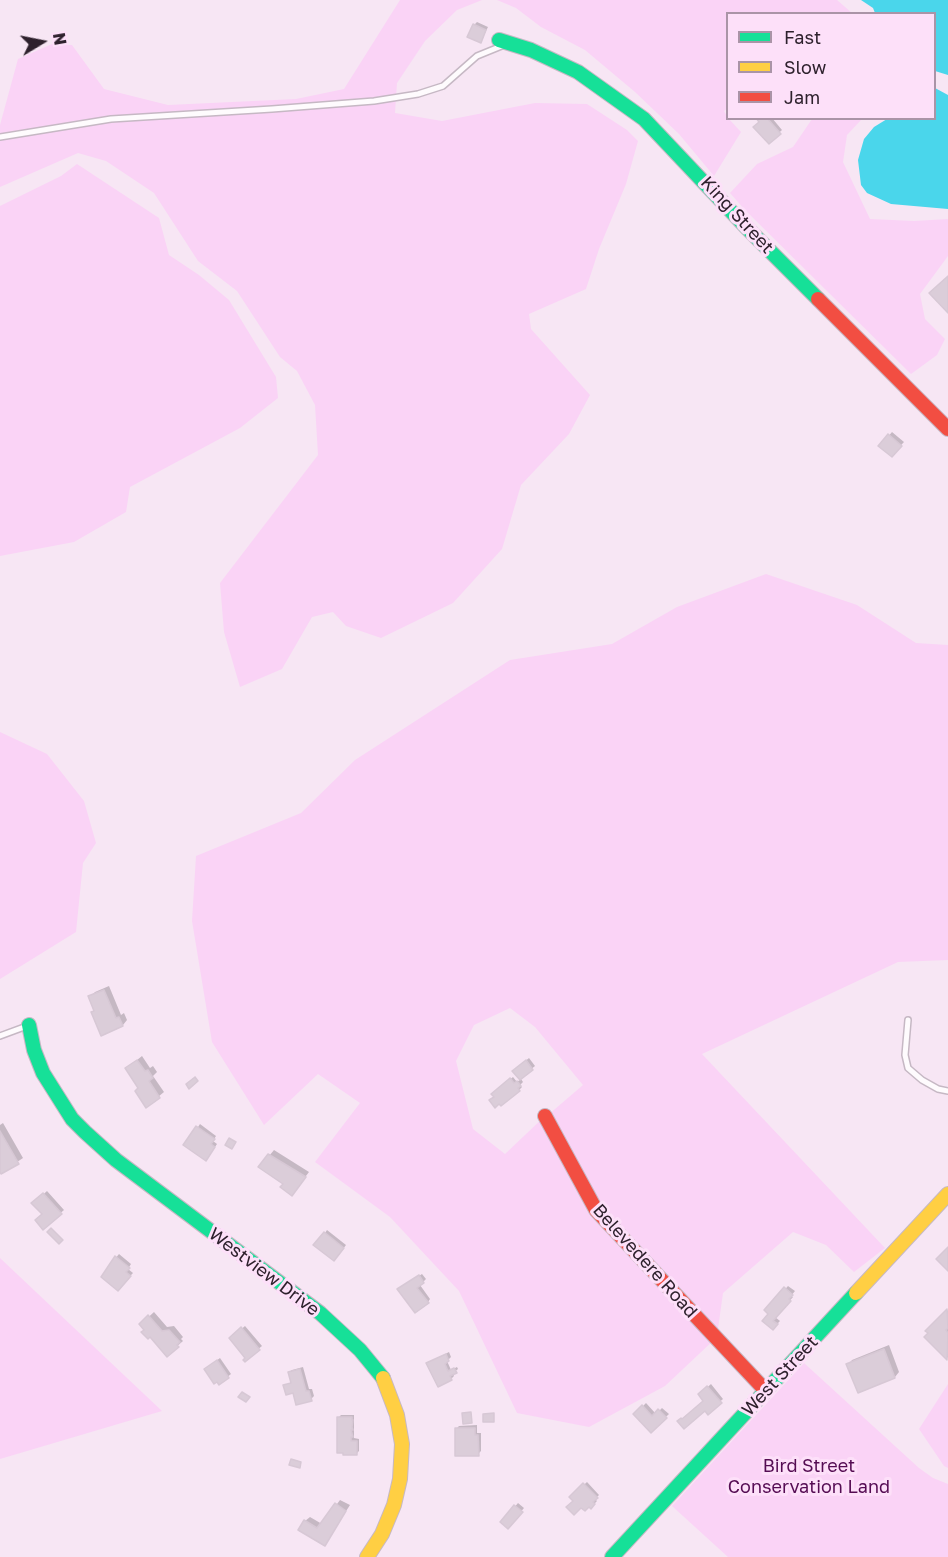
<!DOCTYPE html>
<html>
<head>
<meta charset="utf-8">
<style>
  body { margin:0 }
  #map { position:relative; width:948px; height:1557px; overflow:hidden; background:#f7e6f4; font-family:"Golos Text",sans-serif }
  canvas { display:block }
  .legend { position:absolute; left:726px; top:12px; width:210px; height:108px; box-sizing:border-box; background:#fde0f9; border:2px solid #aa94a7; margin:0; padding:8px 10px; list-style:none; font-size:18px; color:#2e212d }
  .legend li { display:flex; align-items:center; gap:12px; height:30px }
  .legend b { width:30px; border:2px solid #aa94a7 }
  .north { position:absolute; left:12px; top:12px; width:60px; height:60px; -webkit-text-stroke:4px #fde0f9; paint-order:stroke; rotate:80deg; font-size:16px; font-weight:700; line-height:24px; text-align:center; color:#2e212d }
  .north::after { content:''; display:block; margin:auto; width:21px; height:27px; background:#2e212d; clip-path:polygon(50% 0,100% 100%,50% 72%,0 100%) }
</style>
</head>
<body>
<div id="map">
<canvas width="948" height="1557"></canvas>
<ul class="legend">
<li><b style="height:8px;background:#16e098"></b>Fast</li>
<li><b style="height:8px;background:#ffcf43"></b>Slow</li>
<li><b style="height:8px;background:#f24e42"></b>Jam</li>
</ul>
<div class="north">N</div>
</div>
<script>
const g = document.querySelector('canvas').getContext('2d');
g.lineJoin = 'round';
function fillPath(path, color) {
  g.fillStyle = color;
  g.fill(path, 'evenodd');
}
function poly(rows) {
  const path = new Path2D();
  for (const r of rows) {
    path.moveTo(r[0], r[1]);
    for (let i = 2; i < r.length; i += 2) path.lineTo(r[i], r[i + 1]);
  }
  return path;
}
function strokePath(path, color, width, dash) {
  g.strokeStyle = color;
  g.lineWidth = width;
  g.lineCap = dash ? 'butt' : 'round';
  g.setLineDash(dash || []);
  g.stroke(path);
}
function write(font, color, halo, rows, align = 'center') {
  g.font = font + ' "Golos Text",sans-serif';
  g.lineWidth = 6;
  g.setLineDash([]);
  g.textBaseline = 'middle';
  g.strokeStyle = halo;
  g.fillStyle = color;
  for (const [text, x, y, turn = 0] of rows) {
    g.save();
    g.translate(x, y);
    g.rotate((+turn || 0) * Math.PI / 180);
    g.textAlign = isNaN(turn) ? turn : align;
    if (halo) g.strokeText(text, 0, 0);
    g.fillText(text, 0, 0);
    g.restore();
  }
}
const green = poly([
  [400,0,482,0,457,10,425,41,397,83,395,113,442,121,535,103,587,104,627,130,638,141,626,184,599,249,586,289,529,314,531,329,590,395,569,434,521,485,502,549,453,603,381,638,346,626,333,612,312,617,282,669,240,687,224,632,220,583,318,455,315,405,297,371,280,357,237,291,198,261,154,193,106,161,78,153,0,187,0,125,18,59,52,44,72,45,104,89,168,105,296,99,344,89],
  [497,0,837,0,852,13,728,14,728,108,724,111,728,118,741,132,714,176,679,134,635,92,585,50,541,27,516,8],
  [812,119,862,119,847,135,843,162,870,219,914,221,948,219,948,256,920,294,925,319,945,339,937,355,911,374,745,210,730,193,757,164,793,147],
  [77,164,159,218,169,255,199,275,229,300,276,377,278,398,240,428,130,487,126,512,74,542,0,556,0,206,61,176],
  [766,574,857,605,916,643,948,645,948,960,898,962,702,1054,885,1248,854,1272,826,1245,793,1232,723,1293,717,1336,598,1209,578,1176,548,1115,583,1085,535,1027,510,1008,474,1025,456,1061,473,1129,505,1154,545,1116,576,1176,596,1210,716,1338,665,1386,589,1427,517,1413,459,1291,390,1217,315,1162,360,1103,318,1074,264,1125,212,1042,192,921,196,856,301,813,355,760,510,660,612,644,677,607],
  [0,732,47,754,84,801,96,843,83,863,76,932,0,979],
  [0,1258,162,1411,0,1459],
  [804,1363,919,1468,933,1478,948,1484,948,1557,728,1557,672,1506],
  [948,1384,948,1468,944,1466,919,1429]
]);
const water = poly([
  [861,0,948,0,948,75,935,71,934,14,875,13,873,8],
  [935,88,948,95,948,209,891,204,867,193,861,185,858,160,864,139,874,127,887,119,934,118]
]);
const shadow = poly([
  [477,22,488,27,481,41,474,25],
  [758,118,772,118,782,130,769,142],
  [892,432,904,442,892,455,880,446],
  [109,986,121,1015,124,1013,127,1020,123,1025,102,1034,90,997,95,992],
  [142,1056,150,1068,153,1066,157,1072,153,1076,164,1092,147,1106,140,1088,127,1068],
  [529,1058,535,1066,520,1078,517,1068],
  [513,1077,517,1082,521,1079,523,1082,520,1085,522,1087,519,1090,496,1097,496,1091],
  [3,1123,23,1158,2,1172,0,1169,0,1125],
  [200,1124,216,1136,213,1141,217,1144,209,1156,198,1127],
  [274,1150,309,1172,296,1189,260,1167],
  [47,1191,64,1210,43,1228,44,1214,34,1203],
  [327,1230,346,1245,337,1257,325,1233],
  [119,1254,131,1264,128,1269,133,1273,118,1289,110,1265],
  [422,1274,426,1279,420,1285,430,1299,428,1302,402,1287],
  [788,1286,795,1291,791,1296,793,1297,775,1317,780,1321,773,1328,770,1314,766,1310],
  [948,1310,948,1357,947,1358,927,1331],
  [154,1312,167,1327,174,1326,183,1337,181,1339,183,1341,167,1355,141,1324],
  [245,1326,262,1346,247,1358,231,1338],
  [889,1345,899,1372,895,1377,858,1391,848,1365,852,1360],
  [449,1352,451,1357,447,1361,451,1370,457,1367,458,1369,453,1373,454,1376,451,1379,428,1363],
  [220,1358,231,1374,220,1383,208,1367],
  [303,1367,309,1389,312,1389,314,1396,311,1399,285,1385,292,1382,289,1372,292,1370],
  [711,1384,723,1399,708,1412,705,1409,679,1421,705,1401,700,1394],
  [646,1403,656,1414,662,1408,669,1414,651,1431,635,1414],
  [341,1415,354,1415,354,1438,359,1439,359,1451,356,1454,338,1418],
  [477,1425,477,1433,481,1433,481,1451,478,1454,456,1429,459,1426],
  [587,1482,599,1495,595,1499,597,1501,591,1507,575,1501,571,1497],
  [340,1500,350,1505,325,1544,305,1521,310,1517,322,1524],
  [518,1503,524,1508,508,1527,502,1522]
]);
const building = poly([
  [473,24,486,30,481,43,467,37,473,24],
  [756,118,767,118,781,134,769,144,753,127,759,122,756,118],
  [948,276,948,313,929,293,948,276],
  [888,434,902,446,892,457,878,446,888,434],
  [104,990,116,1018,119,1017,123,1026,101,1036,91,1012,94,1011,88,996,104,990],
  [137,1060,145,1071,148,1070,153,1078,149,1081,160,1098,146,1108,135,1091,138,1088,125,1068,137,1060],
  [526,1060,533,1070,520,1080,512,1071,526,1060],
  [195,1077,198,1081,189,1089,186,1084,195,1077],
  [510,1078,514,1083,517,1081,521,1086,518,1088,520,1091,501,1106,499,1104,495,1108,489,1100,494,1097,491,1094,510,1078],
  [196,1126,215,1139,211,1144,215,1147,206,1161,183,1145,196,1126],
  [0,1131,19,1164,1,1174,0,1172,0,1131],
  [229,1138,236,1142,232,1149,225,1145,229,1138],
  [268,1154,306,1177,292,1196,280,1187,283,1184,258,1167,268,1154],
  [43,1193,62,1214,43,1230,35,1220,42,1214,31,1203,43,1193],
  [51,1228,63,1240,59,1244,47,1232,51,1228],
  [324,1232,344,1248,334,1261,313,1245,324,1232],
  [948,1247,948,1271,936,1259,948,1247],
  [115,1256,130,1268,126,1272,131,1276,118,1291,101,1277,115,1256],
  [419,1275,424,1283,417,1288,429,1303,415,1313,397,1289,419,1275],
  [784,1287,793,1295,789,1299,791,1301,773,1321,778,1324,773,1330,762,1321,768,1314,764,1310,784,1287],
  [947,1309,948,1328,946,1330,948,1333,947,1360,924,1337,928,1333,925,1331,947,1309],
  [148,1315,162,1331,169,1330,180,1342,177,1345,179,1347,167,1357,150,1337,148,1339,141,1332,144,1330,139,1324,148,1315],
  [241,1327,260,1350,245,1362,243,1360,245,1358,229,1338,241,1327],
  [884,1349,895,1378,858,1393,846,1364,884,1349],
  [446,1354,449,1361,445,1364,448,1371,454,1368,457,1373,450,1376,452,1380,438,1387,426,1363,446,1354],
  [217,1360,229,1378,219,1385,217,1382,214,1384,204,1369,217,1360],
  [300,1369,306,1391,309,1391,312,1401,296,1405,293,1393,286,1395,283,1385,291,1383,288,1372,300,1369],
  [707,1386,722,1403,708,1415,705,1411,684,1429,677,1421,681,1418,682,1419,703,1401,698,1394,707,1386],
  [242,1392,250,1397,246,1402,238,1397,242,1392],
  [642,1405,652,1416,658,1409,667,1418,651,1433,633,1414,642,1405],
  [471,1412,472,1423,463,1424,462,1413,471,1412],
  [494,1413,494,1422,483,1422,483,1414,494,1413],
  [337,1417,352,1417,352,1420,353,1420,352,1427,353,1430,351,1430,353,1437,351,1437,351,1441,357,1441,357,1455,343,1455,343,1453,337,1453,337,1417],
  [455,1428,475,1428,475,1435,478,1435,479,1456,455,1456,455,1428],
  [291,1459,301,1462,300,1468,289,1465,291,1459],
  [583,1483,598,1498,593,1502,595,1504,591,1509,589,1507,585,1511,581,1508,574,1515,566,1507,573,1501,569,1497,583,1483],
  [335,1503,346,1511,325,1546,298,1530,304,1520,317,1528,335,1503],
  [514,1505,523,1512,508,1529,500,1522,514,1505]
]);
const lane = poly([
  [0,137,111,119,272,109,374,101,418,94,443,86,477,56,504,45],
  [908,1020,905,1055,908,1068,922,1080,938,1089,948,1091],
  [0,1036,27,1026]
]);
const fast = poly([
  [499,40,531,50,578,72,644,119,745,226,818,299],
  [29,1025,34,1050,43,1073,72,1119,85,1132,116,1160,320,1313,360,1350,383,1378],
  [612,1557,856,1293]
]);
const slow = poly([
  [856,1293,948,1194],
  [367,1557,382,1534,394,1505,400,1479,402,1444,397,1415,383,1378]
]);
const jam = poly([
  [818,299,948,429],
  [545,1116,596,1210,766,1391]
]);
const streetNames = [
  ["King Street",737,215,47],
  ["Belevedere Road",645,1261,48],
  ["Westview Drive",264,1272,37],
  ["West Street",780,1376,-47]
];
const parkNames = [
  ["Bird Street",809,1466],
  ["Conservation Land",809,1487]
];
fillPath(green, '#fad3f6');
fillPath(water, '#4ad6eb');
fillPath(shadow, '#0003');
fillPath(building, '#dbcdd9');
strokePath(building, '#d7c8d5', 1.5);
strokePath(lane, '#c6b8c4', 8);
strokePath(fast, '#c6b8c4', 16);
strokePath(slow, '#c6b8c4', 16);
strokePath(jam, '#c6b8c4', 16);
strokePath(lane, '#fefbfd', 5);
strokePath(fast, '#16e098', 14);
strokePath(slow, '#ffcf43', 14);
strokePath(jam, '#f24e42', 14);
write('18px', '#2e212d', '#fde0f9', streetNames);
write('18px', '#550c53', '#fde0f9', parkNames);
</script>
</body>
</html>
